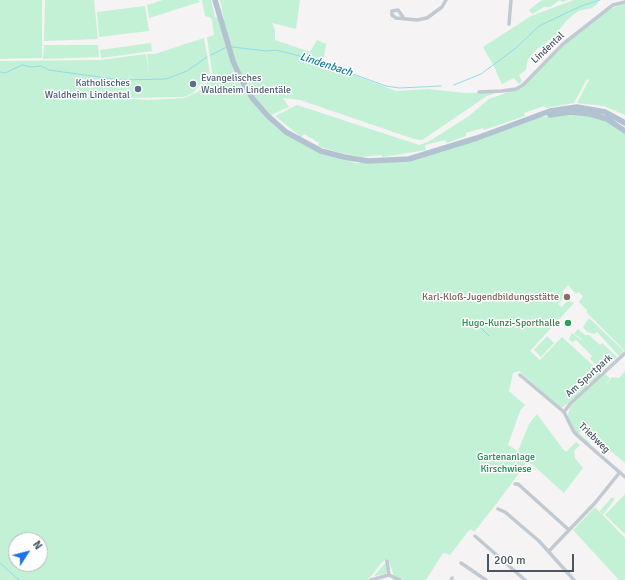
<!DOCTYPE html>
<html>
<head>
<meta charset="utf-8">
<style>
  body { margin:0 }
  #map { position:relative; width:625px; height:580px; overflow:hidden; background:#f5f3f3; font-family:Signika,sans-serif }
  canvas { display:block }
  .north { position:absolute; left:8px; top:532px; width:40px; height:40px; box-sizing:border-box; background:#fff; border:1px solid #b7bbc0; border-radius:50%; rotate:54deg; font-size:11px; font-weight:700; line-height:16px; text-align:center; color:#4a5661 }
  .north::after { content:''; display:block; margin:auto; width:14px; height:18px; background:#1a73e8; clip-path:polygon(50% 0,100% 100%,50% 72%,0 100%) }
  .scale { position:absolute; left:487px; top:554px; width:87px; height:18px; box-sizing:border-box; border:2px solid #4a5661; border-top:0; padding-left:5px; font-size:12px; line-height:14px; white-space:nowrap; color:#4a5661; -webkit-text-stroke:3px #fff; paint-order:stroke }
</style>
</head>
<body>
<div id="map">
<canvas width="625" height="580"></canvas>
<div class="north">N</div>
<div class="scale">200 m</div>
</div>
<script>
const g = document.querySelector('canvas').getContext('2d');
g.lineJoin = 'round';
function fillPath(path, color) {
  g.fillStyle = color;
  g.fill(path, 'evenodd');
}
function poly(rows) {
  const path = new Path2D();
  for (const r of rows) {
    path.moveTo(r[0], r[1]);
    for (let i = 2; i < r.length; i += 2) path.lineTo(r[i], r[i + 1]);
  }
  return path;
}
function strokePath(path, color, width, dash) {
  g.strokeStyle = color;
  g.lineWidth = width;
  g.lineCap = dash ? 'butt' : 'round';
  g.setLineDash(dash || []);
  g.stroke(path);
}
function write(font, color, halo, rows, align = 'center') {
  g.font = font + ' Signika,sans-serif';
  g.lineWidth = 3;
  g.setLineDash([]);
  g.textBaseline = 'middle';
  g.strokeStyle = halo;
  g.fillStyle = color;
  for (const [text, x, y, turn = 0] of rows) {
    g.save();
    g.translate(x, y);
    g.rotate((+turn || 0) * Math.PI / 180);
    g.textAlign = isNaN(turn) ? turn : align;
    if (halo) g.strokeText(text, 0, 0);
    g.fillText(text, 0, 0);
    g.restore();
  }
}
const green = poly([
  [0,0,42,0,42,58,0,59],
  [45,0,94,0,98,39,44,41],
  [163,0,199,0,200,2,149,18,147,5],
  [202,0,211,0,215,17,224,20,220,0,300,0,296,29,272,23,275,30,275,40,310,52,317,40,326,44,323,63,396,91,428,89,464,93,499,92,487,96,422,140,414,139,300,100,283,98,289,107,271,115,241,83,283,131,302,144,323,154,356,163,391,162,535,118,571,113,589,115,605,120,625,134,625,351,587,313,587,310,579,302,583,296,578,292,576,294,568,285,562,292,567,297,564,297,558,304,562,307,568,300,574,303,530,351,540,360,562,337,596,368,589,376,597,368,601,373,578,396,561,408,519,371,513,373,509,391,525,405,520,411,508,445,518,451,529,424,537,414,562,448,566,452,576,442,580,445,574,451,575,458,583,468,564,493,525,458,528,461,497,503,474,532,470,529,450,555,443,553,426,580,392,580,394,576,388,559,382,562,368,580,0,580,0,61,100,60,146,54,149,75,147,54,155,54,204,38,210,73,193,93,184,97,121,98,44,92,44,94,148,100,184,98,198,92,214,74,212,73,207,37,214,35,212,20,211,18,205,16],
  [16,540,40,540,40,564,16,564],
  [542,0,568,0,562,2,560,0,550,7,544,7,532,14,529,10],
  [574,0,597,0,598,3,592,8,578,11,566,21,559,30,558,34,537,49,528,59,526,70,519,75,522,81,519,84,514,78,502,84,496,72,496,70,483,47,531,16],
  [625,3,625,115,604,106,577,103,589,80,587,79,574,103,546,108,544,106,524,113,525,116,484,130,483,128,466,133,466,136,447,143,445,140,425,145,426,150,383,157,381,155,361,157,337,152,318,146,319,143,304,134,301,137,275,116,297,105,419,145,428,142,469,116,489,99,517,89,564,45,611,9],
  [145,6,149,31,99,37,97,12],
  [151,43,152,51,101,58,100,50],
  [44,45,98,45,99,57,43,59],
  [589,318,590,319,624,351,619,356,597,332,595,334,587,332,583,327],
  [578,329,585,335,589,335,600,345,602,343,617,357,602,370,590,359,592,356,576,340,572,342,569,339,572,333,581,340,582,339,574,334],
  [547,336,554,343,541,357,534,350],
  [625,371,625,463,583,428,579,433,590,443,589,445,575,431,568,416,570,407,605,374,610,378,604,387,612,377,619,378],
  [625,494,625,534,605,515],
  [612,497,615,499,603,515,600,511],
  [595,507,625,538,625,580,619,580,573,530],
  [386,562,387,572,385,574,374,576]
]);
const stream = poly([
  [232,47,267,51,276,50,292,54,320,62,386,86,399,88,441,86],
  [211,55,227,47],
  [0,72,5,73,22,65,31,67,41,66,49,70,121,80,166,79,187,71,207,57],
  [454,85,481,74,516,48,539,26,581,6,600,0],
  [480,327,489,336],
  [0,563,19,580]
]);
const minor = poly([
  [403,17,398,10,392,11,392,15,396,18,417,20,427,18,442,7,446,0],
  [509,24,511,0],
  [479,92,502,91,516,89,523,85,563,44,613,5,625,2],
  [520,375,564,412,574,432,579,437,625,477],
  [564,412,570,404,625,353],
  [515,484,518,484,569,530],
  [498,509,505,512,539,541,574,580],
  [475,536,525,580],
  [549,551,595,503,620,472],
  [387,561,389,575],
  [461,563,486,580],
  [389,575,400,580],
  [371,580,389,575],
  [451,580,452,578]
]);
const primary = poly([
  [215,0,233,61,241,79,253,99,268,116,286,132,321,151,344,157,368,161,409,159,477,138,550,111,577,107,605,112,625,123],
  [550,115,570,112,590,114,607,119,625,131]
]);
const markers = [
  [193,84,4,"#5c6f8a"],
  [138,89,4,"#5c6f8a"],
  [567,297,4,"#8d6e63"],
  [568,323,4,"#2e9e5b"]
];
const streetNames = [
  ["Lindental",548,48,-43],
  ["Am Sportpark",589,376,-42],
  ["Triebweg",594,438,44]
];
const serviceNames = [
  ["Evangelisches",201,78],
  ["Waldheim Lindentäle",201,90],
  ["Katholisches",130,83,"right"],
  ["Waldheim Lindental",130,95,"right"]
];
const educationNames = [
  ["Karl-Kloß-Jugendbildungsstätte",559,297]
];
const leisureNames = [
  ["Hugo-Kunzi-Sporthalle",560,323]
];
const parkNames = [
  ["Gartenanlage",506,457],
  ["Kirschwiese",506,469]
];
const waterNames = [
  ["Lindenbach",326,65,18]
];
fillPath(green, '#c3f1d5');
strokePath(stream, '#90daee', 1);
strokePath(minor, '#c1cad2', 3.5);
strokePath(primary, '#b3c2d1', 5.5);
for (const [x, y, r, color] of markers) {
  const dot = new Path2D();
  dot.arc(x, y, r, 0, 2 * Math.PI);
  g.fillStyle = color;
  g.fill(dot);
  strokePath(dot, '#fff', 1.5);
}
write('10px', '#4a5661', '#fff', streetNames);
write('10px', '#4e5e75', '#fff', serviceNames, 'left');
write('10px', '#785e54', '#fff', educationNames, 'right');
write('10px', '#27864d', '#fff', leisureNames, 'right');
write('10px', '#17864f', '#fff', parkNames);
write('italic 11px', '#0c7c9b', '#fff', waterNames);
</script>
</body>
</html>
